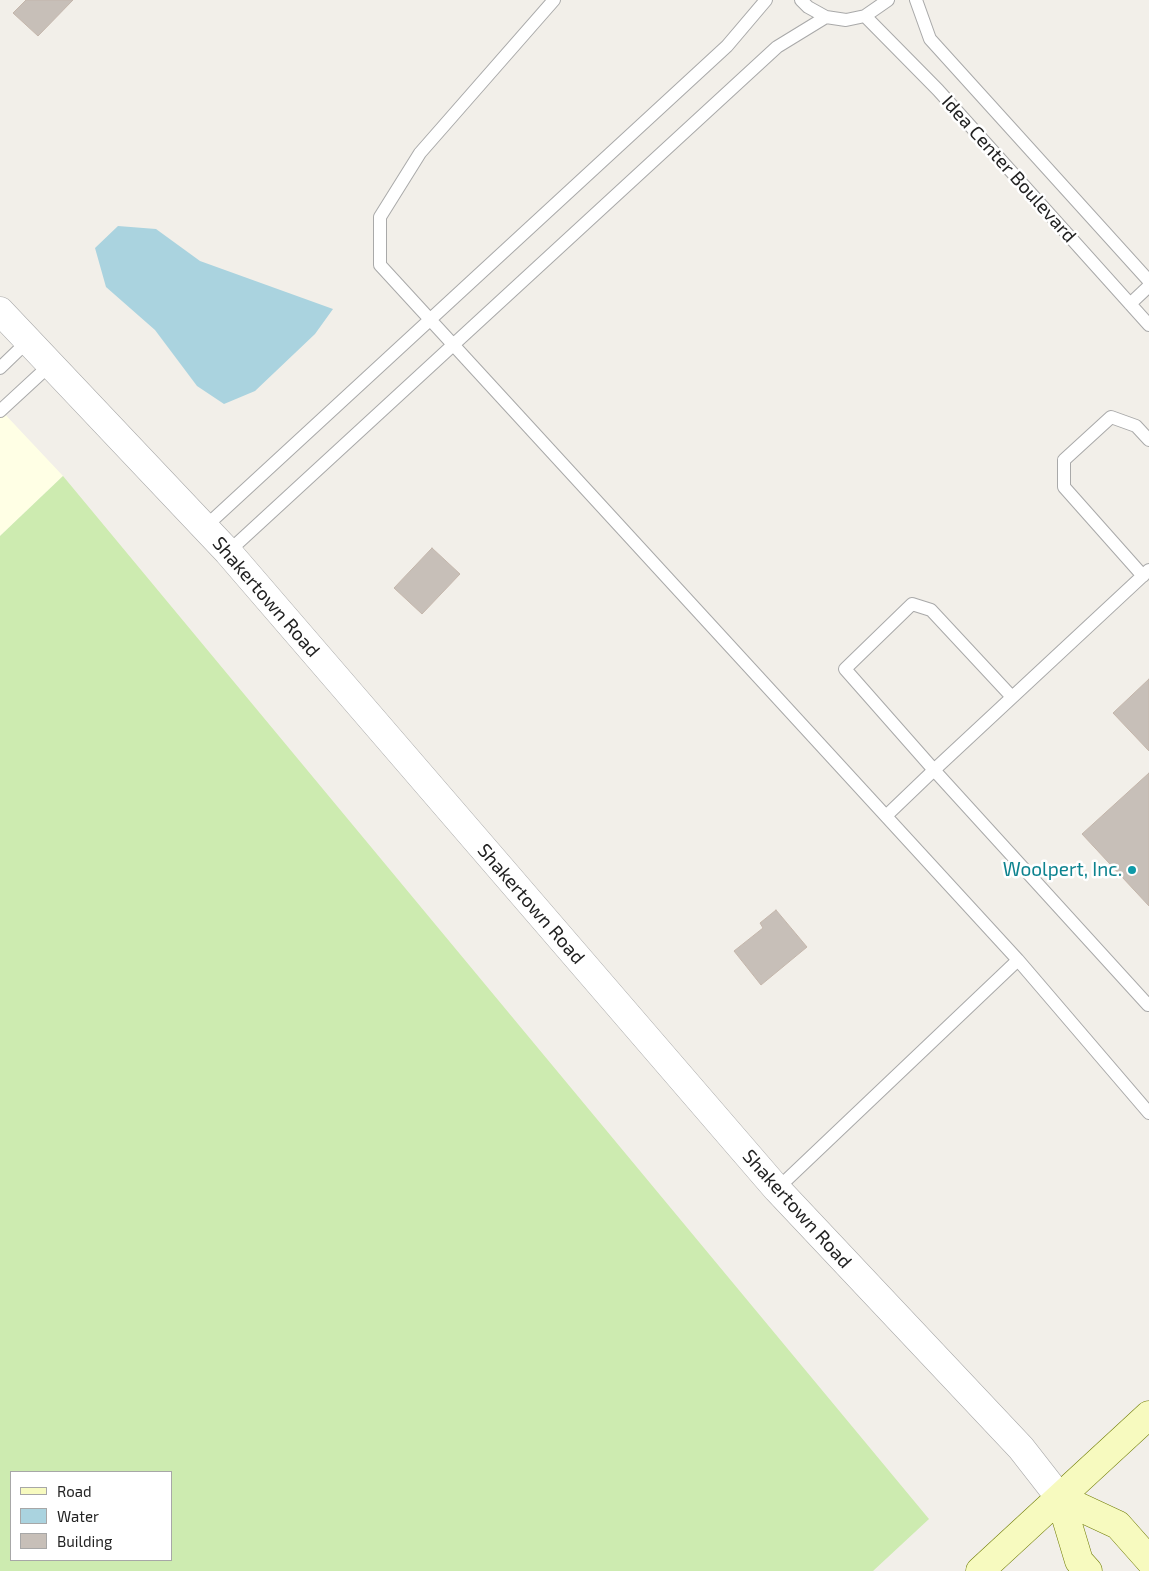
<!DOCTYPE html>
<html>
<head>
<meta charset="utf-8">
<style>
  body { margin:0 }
  #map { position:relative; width:1149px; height:1571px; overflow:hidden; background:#f2efe9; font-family:"Exo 2",sans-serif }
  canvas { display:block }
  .legend { position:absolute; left:10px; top:1471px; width:162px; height:90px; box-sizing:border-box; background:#fff; border:1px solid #a7a7a7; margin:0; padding:6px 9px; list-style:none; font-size:15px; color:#222 }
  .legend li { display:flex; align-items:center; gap:10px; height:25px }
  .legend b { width:25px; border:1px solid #a7a7a7 }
</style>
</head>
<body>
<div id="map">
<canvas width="1149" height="1571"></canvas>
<ul class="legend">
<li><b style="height:6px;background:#f7fabf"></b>Road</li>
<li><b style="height:14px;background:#aad3df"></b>Water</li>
<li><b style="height:14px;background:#c7bfb8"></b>Building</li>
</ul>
</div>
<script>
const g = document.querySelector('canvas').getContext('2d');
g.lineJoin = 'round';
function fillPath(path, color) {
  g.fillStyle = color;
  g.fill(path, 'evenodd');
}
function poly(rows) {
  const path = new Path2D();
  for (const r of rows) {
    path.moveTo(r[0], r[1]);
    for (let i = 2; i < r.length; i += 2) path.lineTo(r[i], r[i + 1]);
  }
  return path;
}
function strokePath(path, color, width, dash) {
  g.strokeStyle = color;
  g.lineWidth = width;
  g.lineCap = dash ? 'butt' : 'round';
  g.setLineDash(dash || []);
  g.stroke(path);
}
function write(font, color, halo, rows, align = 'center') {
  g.font = font + ' "Exo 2",sans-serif';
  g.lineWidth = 5;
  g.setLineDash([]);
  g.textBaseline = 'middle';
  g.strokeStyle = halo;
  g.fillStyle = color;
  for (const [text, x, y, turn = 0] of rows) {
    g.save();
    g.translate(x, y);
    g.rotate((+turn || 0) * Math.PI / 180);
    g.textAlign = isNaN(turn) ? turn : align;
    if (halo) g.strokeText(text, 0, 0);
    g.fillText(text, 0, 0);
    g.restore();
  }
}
const education = poly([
  [0,409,63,476,0,536]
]);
const grass = poly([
  [63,476,929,1519,873,1571,0,1571,0,536],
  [11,1472,171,1472,171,1560,11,1560]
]);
const water = poly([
  [118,226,156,229,200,261,333,309,315,334,255,391,224,404,197,386,155,330,106,287,95,248]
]);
const building = poly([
  [26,0,73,0,38,36,13,13,26,0],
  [432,548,460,574,422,614,394,588,432,548],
  [1149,679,1149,751,1113,713,1149,679],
  [1149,773,1149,906,1082,834,1149,773],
  [776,910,807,947,761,985,734,951,763,928,760,923,776,910]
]);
const service = poly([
  [554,0,420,153,380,217,380,265,1018,960,1149,1113],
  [801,0,808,7,826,17,846,20,865,16,888,0],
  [916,0,930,39,1149,281],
  [865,16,938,90,1149,325],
  [1130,304,1149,286],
  [0,368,28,341],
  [0,411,51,364],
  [205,527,727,46,766,0],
  [228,552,777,47,826,17],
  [1149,570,934,770,1148,1005,1149,1004],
  [1143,576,1064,487,1064,460,1111,417,1136,426,1149,440],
  [886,816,934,770,845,669,912,604,931,610,1012,697],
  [777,1189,1018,960]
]);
const tertiary = poly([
  [0,311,228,552,777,1189,1021,1448,1060,1498]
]);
const secondary = poly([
  [1060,1498,1118,1525,1149,1560],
  [1060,1498,1079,1561,1088,1571],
  [980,1571,1149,1415]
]);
const markers = [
  [1132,870,5,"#0f9aa8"]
];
const streetNames = [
  ["Idea Center Boulevard",1009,169,48],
  ["Shakertown Road",266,597,49],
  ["Shakertown Road",531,904,49],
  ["Shakertown Road",797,1209,48]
];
const cultureNames = [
  ["Woolpert, Inc.",1122,870]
];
fillPath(education, '#ffffe5');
fillPath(grass, '#cdebb0');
fillPath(water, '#aad3df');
fillPath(building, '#c7bfb8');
strokePath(building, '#c4b6ab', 1);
strokePath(service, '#a9a9a9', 14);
strokePath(tertiary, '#a9a9a9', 29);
strokePath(secondary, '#707d05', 29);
strokePath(service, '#fff', 12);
strokePath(tertiary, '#fff', 28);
strokePath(secondary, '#f7fabf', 28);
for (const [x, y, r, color] of markers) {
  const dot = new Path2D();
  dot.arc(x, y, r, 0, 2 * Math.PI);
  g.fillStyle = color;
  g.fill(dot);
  strokePath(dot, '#fff', 2);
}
write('19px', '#222', '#fff', streetNames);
write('19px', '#0d838f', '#fff', cultureNames, 'right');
</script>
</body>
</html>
